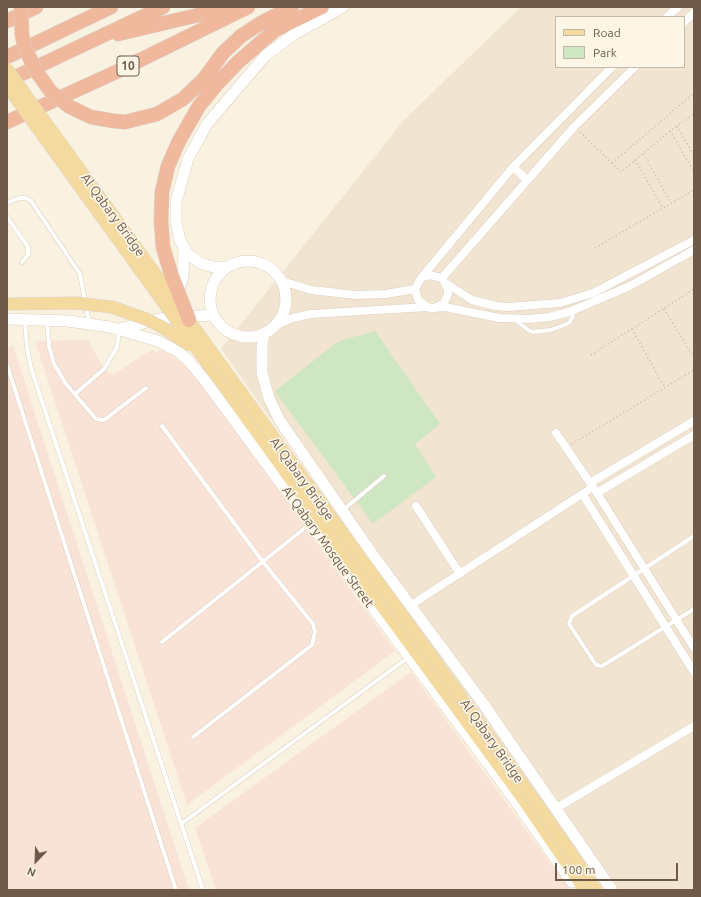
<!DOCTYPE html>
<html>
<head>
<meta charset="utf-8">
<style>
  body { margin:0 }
  #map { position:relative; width:701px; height:897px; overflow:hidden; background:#faf2e1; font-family:Ubuntu,sans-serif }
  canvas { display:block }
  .frame { position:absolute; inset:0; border:8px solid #6f5a4a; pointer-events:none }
  .legend { position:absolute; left:555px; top:16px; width:130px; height:52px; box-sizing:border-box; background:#fdf6e7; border:1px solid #c4b8a8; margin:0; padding:5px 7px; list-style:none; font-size:12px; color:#6f5a4a }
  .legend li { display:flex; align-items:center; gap:8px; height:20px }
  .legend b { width:20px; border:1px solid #c4b8a8 }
  .north { position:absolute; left:16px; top:841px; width:40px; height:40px; -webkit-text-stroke:3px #fdf6e7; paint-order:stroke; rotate:203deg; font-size:11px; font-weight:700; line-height:16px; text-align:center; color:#6f5a4a }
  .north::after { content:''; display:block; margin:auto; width:14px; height:18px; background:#6f5a4a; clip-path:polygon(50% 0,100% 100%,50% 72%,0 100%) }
  .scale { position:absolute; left:555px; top:863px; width:123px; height:18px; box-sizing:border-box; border:2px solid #6f5a4a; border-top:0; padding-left:5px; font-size:12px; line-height:14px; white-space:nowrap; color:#6f5a4a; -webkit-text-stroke:3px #fdf6e7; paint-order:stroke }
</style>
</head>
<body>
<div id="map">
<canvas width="701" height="897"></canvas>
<div class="frame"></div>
<ul class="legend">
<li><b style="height:5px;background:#f4da9e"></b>Road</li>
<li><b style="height:11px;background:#cee6c1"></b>Park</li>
</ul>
<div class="north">N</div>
<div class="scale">100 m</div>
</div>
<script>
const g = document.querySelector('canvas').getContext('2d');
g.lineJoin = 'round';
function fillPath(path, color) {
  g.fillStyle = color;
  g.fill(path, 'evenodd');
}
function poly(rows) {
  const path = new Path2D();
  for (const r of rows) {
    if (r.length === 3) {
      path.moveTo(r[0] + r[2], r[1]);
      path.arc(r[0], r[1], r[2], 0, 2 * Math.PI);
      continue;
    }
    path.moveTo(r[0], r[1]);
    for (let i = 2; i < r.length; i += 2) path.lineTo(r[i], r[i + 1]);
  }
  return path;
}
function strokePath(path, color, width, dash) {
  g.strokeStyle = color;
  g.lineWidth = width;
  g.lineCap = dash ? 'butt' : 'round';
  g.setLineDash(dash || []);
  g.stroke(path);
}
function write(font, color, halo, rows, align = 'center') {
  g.font = font + ' Ubuntu,sans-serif';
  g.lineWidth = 3.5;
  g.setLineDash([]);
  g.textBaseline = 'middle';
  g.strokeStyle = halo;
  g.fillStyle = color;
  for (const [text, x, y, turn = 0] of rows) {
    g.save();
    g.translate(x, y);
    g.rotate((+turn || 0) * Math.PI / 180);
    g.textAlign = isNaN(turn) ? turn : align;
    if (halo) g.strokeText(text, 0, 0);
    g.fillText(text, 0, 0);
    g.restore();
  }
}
const residential = poly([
  [521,7,694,7,694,890,605,890,221,349,404,120],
  [556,17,684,17,684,67,556,67]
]);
const commercial = poly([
  [88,340,104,369,113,375,152,349,156,353,161,350,180,361,192,371,395,651,187,805,35,341],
  [13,346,189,890,7,890,7,348],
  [411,672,570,890,216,890,195,828]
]);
const green = poly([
  [375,331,440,424,415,444,436,477,373,524,275,391,339,341]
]);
const path = poly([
  [677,126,694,156],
  [670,131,694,172],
  [580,132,621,172,670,131,694,114],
  [644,154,671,203],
  [635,160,663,208],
  [612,163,694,93],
  [595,248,694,190],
  [664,309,694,358],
  [632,329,665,388],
  [591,355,694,289],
  [572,444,694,370]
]);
const lane = poly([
  [7,203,19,198,26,198,31,201,80,274,89,323],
  [7,217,28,247,28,255,22,262],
  [514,319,528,330,533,332,551,330,569,323,573,316,572,311],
  [47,320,49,346,54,364,66,384,96,419,104,420,146,388],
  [25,321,27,348,31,368,203,890],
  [7,365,176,890],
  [75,394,104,369,117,347,119,331],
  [162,426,263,562,313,624,315,632,312,645,193,737],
  [343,510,384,476],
  [694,536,572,616,569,624,596,665,602,666,694,609],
  [162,642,310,524],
  [181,824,409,657]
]);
const street = poly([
  [667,17,678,7],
  [684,22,694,13],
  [513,167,526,179],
  [422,277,513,167,612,67],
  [442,278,574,127,635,67],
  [282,281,311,290,356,295,386,294,415,289],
  [447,284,472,300,496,306,508,307,560,303,593,293,694,240],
  [435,308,444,303,448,294,448,289,442,278,429,275,421,278,415,289,418,300,427,307,431,308,445,307,499,318,529,319,549,317,569,312,630,286,694,250],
  [276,325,293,318,311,314,427,307],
  [556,433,597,493,694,648],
  [590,483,694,421],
  [597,493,694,435],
  [583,495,694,672],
  [416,506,460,574],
  [411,605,593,487],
  [555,809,694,726]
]);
const secondary = poly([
  [248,299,38],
  [227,267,213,267,200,263,188,254,180,240,176,222,176,202,188,159,207,124,265,56,293,35,343,7],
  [177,295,183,277,184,249],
  [7,319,68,321,110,327,158,341,179,352,187,359,203,378,512,796,572,882],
  [119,329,164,318,213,315],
  [264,334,262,347,262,373,269,398,280,421,373,555,482,702,612,890]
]);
const primary = poly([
  [205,360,357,572,523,799,585,890]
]);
const highway = poly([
  [7,21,36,7],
  [118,34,232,7],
  [7,57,111,7],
  [204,79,223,53,241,36,261,23,292,7],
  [7,81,163,7],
  [216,85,238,62,275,30,322,7],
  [7,122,116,72,248,7]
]);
const primaryBridge = poly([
  [7,69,413,630,548,820,596,890],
  [7,86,205,360],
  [7,304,76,303,112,307,146,319,162,327,189,345]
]);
const highwayBridge = poly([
  [21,7,22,35,25,48,36,71,51,92,61,100,70,107,91,117,114,121,125,122,157,114,183,99,204,79],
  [189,320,171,274,163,247,161,220,162,192,168,166,179,141,199,106,216,85]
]);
const shields = [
  [128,66,22]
];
const shieldNames = [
  ["10",128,66]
];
const streetNames = [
  ["Al Qabary Bridge",113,215,54],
  ["Al Qabary Bridge",302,479,54],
  ["Al Qabary Mosque Street",328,547,54],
  ["Al Qabary Bridge",492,741,55]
];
fillPath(residential, '#f1e4d0');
fillPath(commercial, '#f9e3d6');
fillPath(green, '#cee6c1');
strokePath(lane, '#ddcfbe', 5);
strokePath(street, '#ddcfbe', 9);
strokePath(secondary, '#decdba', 12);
strokePath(primary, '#dad4d0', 13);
strokePath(highway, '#dad4d0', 15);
strokePath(path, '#d1b69f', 1.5, [1, 3]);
strokePath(lane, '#fff', 4);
strokePath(street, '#fff', 8);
strokePath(secondary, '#fff', 11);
strokePath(primary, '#f4da9e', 12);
strokePath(highway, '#f0b89c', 14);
strokePath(primaryBridge, '#dad4d0', 13, []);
strokePath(highwayBridge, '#dad4d0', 15, []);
strokePath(primaryBridge, '#f4da9e', 12);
strokePath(highwayBridge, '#f0b89c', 14);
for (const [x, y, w] of shields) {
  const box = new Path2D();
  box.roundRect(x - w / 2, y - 10, w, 20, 3);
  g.fillStyle = '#fdf6e7';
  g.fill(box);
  strokePath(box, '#6f5a4a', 1);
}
write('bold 12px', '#6f5a4a', null, shieldNames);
write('13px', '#6f5a4a', '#fdf6e7', streetNames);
</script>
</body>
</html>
